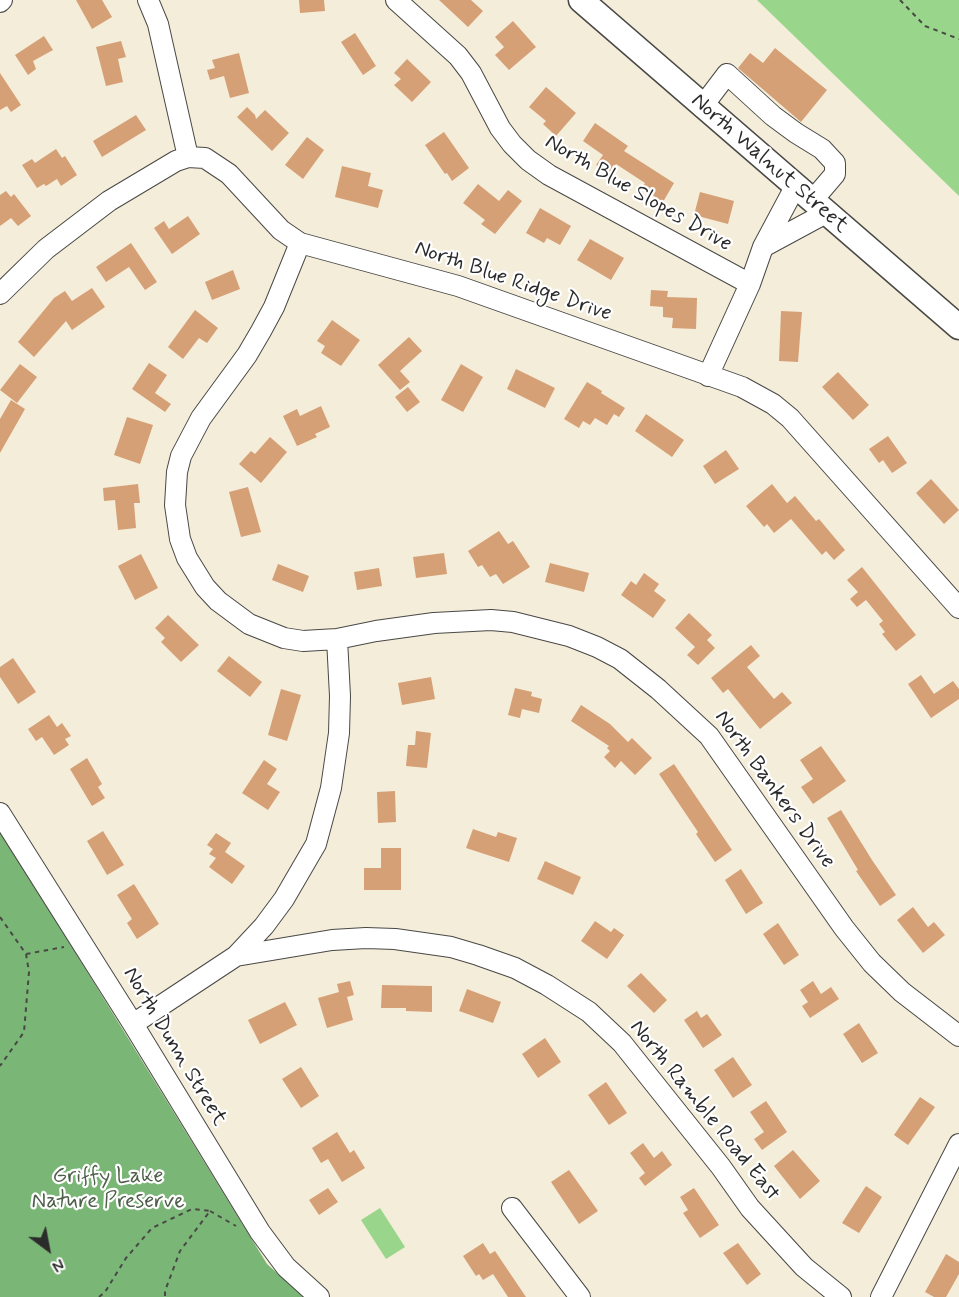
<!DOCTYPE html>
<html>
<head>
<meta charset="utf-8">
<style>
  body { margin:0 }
  #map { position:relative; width:959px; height:1297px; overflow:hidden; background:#f4edda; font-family:Mynerve,sans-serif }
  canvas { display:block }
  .north { position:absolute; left:18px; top:1219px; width:60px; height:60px; -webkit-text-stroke:4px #fff; paint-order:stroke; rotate:148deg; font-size:16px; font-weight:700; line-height:24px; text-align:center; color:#2b2b2b }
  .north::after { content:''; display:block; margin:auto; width:21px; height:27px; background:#2b2b2b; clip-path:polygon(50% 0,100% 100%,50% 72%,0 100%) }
</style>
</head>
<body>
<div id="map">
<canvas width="959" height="1297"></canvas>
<div class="north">N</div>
</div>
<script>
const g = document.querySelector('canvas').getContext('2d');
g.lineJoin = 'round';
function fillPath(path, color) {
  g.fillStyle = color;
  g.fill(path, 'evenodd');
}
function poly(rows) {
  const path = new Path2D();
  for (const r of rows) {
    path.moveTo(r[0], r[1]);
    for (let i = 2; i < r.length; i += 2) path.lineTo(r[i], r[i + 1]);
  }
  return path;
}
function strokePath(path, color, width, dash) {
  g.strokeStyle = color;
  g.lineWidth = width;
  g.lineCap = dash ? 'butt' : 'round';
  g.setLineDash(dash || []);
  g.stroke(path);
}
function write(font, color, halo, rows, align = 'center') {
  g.font = font + ' Mynerve,sans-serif';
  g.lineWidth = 4.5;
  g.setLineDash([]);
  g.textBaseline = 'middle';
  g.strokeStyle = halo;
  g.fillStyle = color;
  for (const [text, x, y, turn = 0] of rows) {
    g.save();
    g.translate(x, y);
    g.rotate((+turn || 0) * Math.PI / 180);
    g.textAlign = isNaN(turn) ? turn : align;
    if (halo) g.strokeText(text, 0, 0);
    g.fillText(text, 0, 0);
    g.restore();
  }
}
const green = poly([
  [757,0,959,0,959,196],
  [380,1208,405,1247,386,1259,361,1220]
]);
const forest = poly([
  [0,830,267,1264,304,1297,0,1297]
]);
const building = poly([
  [76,0,102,0,112,17,92,29],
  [299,0,324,0,325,11,300,13],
  [439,0,471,0,483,11,468,27],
  [513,21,536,47,509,70,495,55,504,47,495,37],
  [355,33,376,66,363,75,341,42],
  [44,36,53,50,33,61,36,69,28,75,15,55],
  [121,41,126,57,118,59,123,82,106,86,96,47],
  [775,48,827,90,801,122,738,68,750,53,763,63],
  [239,53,249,93,230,98,224,76,210,80,207,70,215,68,212,60],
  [407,59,431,82,412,102,394,85,401,79,394,73],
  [0,73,21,105,11,112,7,106,0,110],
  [546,87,576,113,556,136,543,124,546,121,529,107],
  [247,107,255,115,256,119,265,110,289,133,272,151,237,117],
  [136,115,146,130,102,157,93,141],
  [595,123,628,146,624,151,674,183,663,202,642,188,645,183,616,164,609,174,596,165,603,155,583,141],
  [444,132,469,168,452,181,447,173,445,174,425,145],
  [307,137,324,150,303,179,285,165],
  [56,149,62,158,65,156,77,175,61,186,57,179,46,186,44,184,37,188,22,165,32,159,35,163],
  [342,166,371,173,368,186,383,190,378,208,335,197],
  [478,184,499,201,508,190,522,201,495,234,481,224,485,220,463,203],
  [6,191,11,197,14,194,31,216,18,226,11,218,0,226,0,195],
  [700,192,734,201,728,224,694,215],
  [540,208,571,226,560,245,547,238,544,243,526,233],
  [188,216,200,234,172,254,154,228,164,221,169,229],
  [590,239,624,258,611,280,577,260],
  [131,243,157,282,145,290,129,267,106,282,96,267],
  [233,270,240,289,212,300,205,282],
  [92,288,105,307,72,330,66,321,34,357,18,342,54,298,65,291,72,301],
  [651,290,668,291,667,297,697,298,696,329,672,328,673,318,663,317,663,307,650,306],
  [195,310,218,328,207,343,199,338,183,359,168,347],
  [781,311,802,312,798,362,779,361],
  [332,320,360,340,341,366,321,353,325,346,317,341],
  [409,337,422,351,400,371,410,382,400,390,378,365],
  [149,363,167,375,155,393,171,404,165,412,132,389],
  [20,364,37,377,17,403,0,390],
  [461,364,483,377,463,412,441,400],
  [516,369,555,388,545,408,507,389],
  [838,372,869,405,853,420,822,387],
  [587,382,602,391,601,393,625,408,619,417,614,414,607,425,595,418,590,425,583,421,579,428,564,419],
  [408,387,420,402,407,412,395,397],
  [11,400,25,409,0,453,0,419],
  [321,406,330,427,315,434,317,437,297,446,283,416,297,409,300,416],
  [646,414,684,440,672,457,635,431],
  [127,417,153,425,140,464,114,455],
  [888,436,907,463,892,473,883,460,879,463,869,449],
  [270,437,287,452,261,483,239,464,251,451,255,454],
  [726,450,739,469,715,484,703,466],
  [931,479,959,510,944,524,916,493],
  [138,484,140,503,134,503,136,528,118,530,115,500,104,501,103,488],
  [772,484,787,503,795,496,816,521,819,519,845,550,834,560,826,551,822,555,791,519,774,533,767,524,764,527,746,506],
  [248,487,261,532,241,537,229,492],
  [499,531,508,544,513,541,530,567,503,584,496,574,490,577,482,565,478,567,468,551],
  [444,553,447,574,416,578,413,557],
  [141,554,158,588,135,600,118,566],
  [550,563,589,573,584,592,545,582],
  [278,564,309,576,303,592,272,580],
  [862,567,916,635,896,651,882,634,885,632,879,624,883,621,866,600,857,607,850,599,858,592,847,580],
  [379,568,382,586,357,590,354,572],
  [644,573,659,584,654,591,666,600,653,618,621,595,631,581,636,585],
  [689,613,712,635,707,640,715,648,698,665,687,655,695,647,675,628],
  [168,615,199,645,181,662,161,642,165,638,155,628],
  [751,645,760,656,747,667,774,699,782,692,792,703,760,729,728,689,723,693,711,678],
  [229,656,262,682,250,697,217,671],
  [13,658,36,692,18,704,0,677,0,667],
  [921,675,934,694,953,681,959,689,959,699,931,718,908,684],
  [431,677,435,699,402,705,398,683],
  [515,688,532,692,531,696,542,699,539,713,522,709,520,718,508,715],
  [281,689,301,695,287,741,268,735],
  [581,705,610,724,628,742,632,738,652,758,635,775,621,761,615,768,604,757,610,751,607,748,609,746,571,721],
  [49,715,57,727,62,723,71,736,65,739,69,745,54,755,42,737,36,741,28,729],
  [416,731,431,733,427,768,406,766,408,745,415,745],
  [821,746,846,781,813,804,801,787,813,779,800,760],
  [87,758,102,784,98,787,105,798,92,806,70,769],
  [264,760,277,769,267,784,280,792,268,810,242,793],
  [674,764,732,850,715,862,696,834,698,832,659,774],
  [395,791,396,822,378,823,377,792],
  [841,810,872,860,896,895,880,906,856,871,858,870,827,818],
  [473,829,496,837,498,832,517,838,509,862,466,848],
  [103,831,124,865,107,875,87,841],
  [216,833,231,843,225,852,245,866,232,884,209,867,216,858,209,854,213,849,207,845],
  [381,848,401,848,401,890,364,890,364,868,381,868],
  [545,861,581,877,573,895,537,879],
  [741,869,763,903,746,914,725,880],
  [134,884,159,924,137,939,127,923,132,919,117,895],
  [913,907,928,927,934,922,945,935,923,953,897,920],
  [595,921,611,932,614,928,624,935,607,959,581,941],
  [778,923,799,955,784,965,763,934],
  [641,973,667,1000,654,1013,627,986],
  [350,981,354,995,347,997,353,1020,327,1028,318,998,339,992,337,984],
  [813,981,821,994,831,987,839,999,810,1018,802,1006,808,1002,800,990],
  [382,985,432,986,432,1012,406,1011,406,1008,381,1008],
  [467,989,501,1002,493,1023,459,1011],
  [285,1002,297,1025,260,1044,248,1020],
  [697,1011,701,1018,707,1014,722,1035,703,1048,684,1020],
  [859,1023,878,1053,862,1063,843,1034],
  [545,1038,561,1062,538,1078,522,1054],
  [733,1057,752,1085,733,1098,714,1070],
  [301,1067,319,1096,301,1108,282,1079],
  [606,1082,627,1113,609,1125,588,1095],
  [920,1097,935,1107,908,1145,894,1135],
  [766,1101,787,1132,762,1150,754,1139,764,1132,750,1112],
  [337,1132,350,1153,354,1150,365,1168,342,1182,328,1159,321,1163,312,1148],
  [643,1143,654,1158,662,1151,672,1165,645,1186,639,1178,645,1173,630,1153],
  [793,1150,820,1181,800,1199,774,1166],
  [569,1170,598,1211,579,1224,551,1182],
  [866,1186,882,1197,859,1233,842,1223],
  [328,1188,338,1202,319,1215,309,1200],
  [694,1188,719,1225,700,1238,683,1213,688,1210,680,1197],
  [483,1243,490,1254,495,1251,526,1297,508,1297,493,1274,483,1280,479,1274,476,1276,463,1256],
  [738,1243,761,1274,747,1285,723,1253],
  [946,1254,959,1262,959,1274,946,1297,934,1297,925,1292]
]);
const path = poly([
  [900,0,925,26,959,39],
  [0,917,26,954,29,972,24,1032,0,1066],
  [26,954,64,947],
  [210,1211,236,1226],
  [99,1297,105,1292,126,1258,152,1228,192,1209,210,1211,180,1251,165,1291,165,1297]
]);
const minor = poly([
  [148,0,158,24,188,157],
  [396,0,458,56,471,73,500,128,512,144,528,160,549,175,750,284],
  [0,2,2,0],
  [702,107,727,74,773,116,796,133,822,149,835,163,835,174,812,201],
  [300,243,274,307,261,331,247,355,201,418,181,456,177,472,175,505,180,539,187,558,205,587,218,601,249,624,284,638,303,641,337,639,376,631,434,623,491,620,513,622,569,636,597,647,620,659,658,689,709,736,844,928,872,963,902,992,959,1036],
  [763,247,826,213],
  [0,294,46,249,109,201,176,161,188,157,205,158,229,174,281,230,300,243,458,286,742,387,773,404,790,418,959,608],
  [708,376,750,284,763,247,795,187],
  [0,813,133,1024,260,1232,286,1267,319,1297],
  [236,956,332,940,366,938,395,939,451,947,478,955,515,968,547,985,589,1012,622,1043,721,1167,750,1208,804,1267,841,1297],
  [133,1024,236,956,264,926,284,899,316,844,331,788,339,733,340,696,337,639],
  [512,1208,580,1297],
  [881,1297,959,1144]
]);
const major = poly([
  [581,0,959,327]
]);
const streetNames = [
  ["North Walnut Street",769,164,41],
  ["North Blue Slopes Drive",638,194,30],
  ["North Blue Ridge Drive",513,282,19],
  ["North Bankers Drive",774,790,54],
  ["North Dunn Street",174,1047,59],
  ["North Ramble Road East",704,1111,51]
];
const parkNames = [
  ["Griffy Lake",108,1177],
  ["Nature Preserve",108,1202]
];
fillPath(green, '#99d68b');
fillPath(forest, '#7ab777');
fillPath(building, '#d6a076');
strokePath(minor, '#494845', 22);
strokePath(major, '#494845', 27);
strokePath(path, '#494845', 2, [4.5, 4.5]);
strokePath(minor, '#fff', 20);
strokePath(major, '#fff', 24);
write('22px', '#2b2b2b', '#fff', streetNames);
write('22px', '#4c5e48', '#fff', parkNames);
</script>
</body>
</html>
